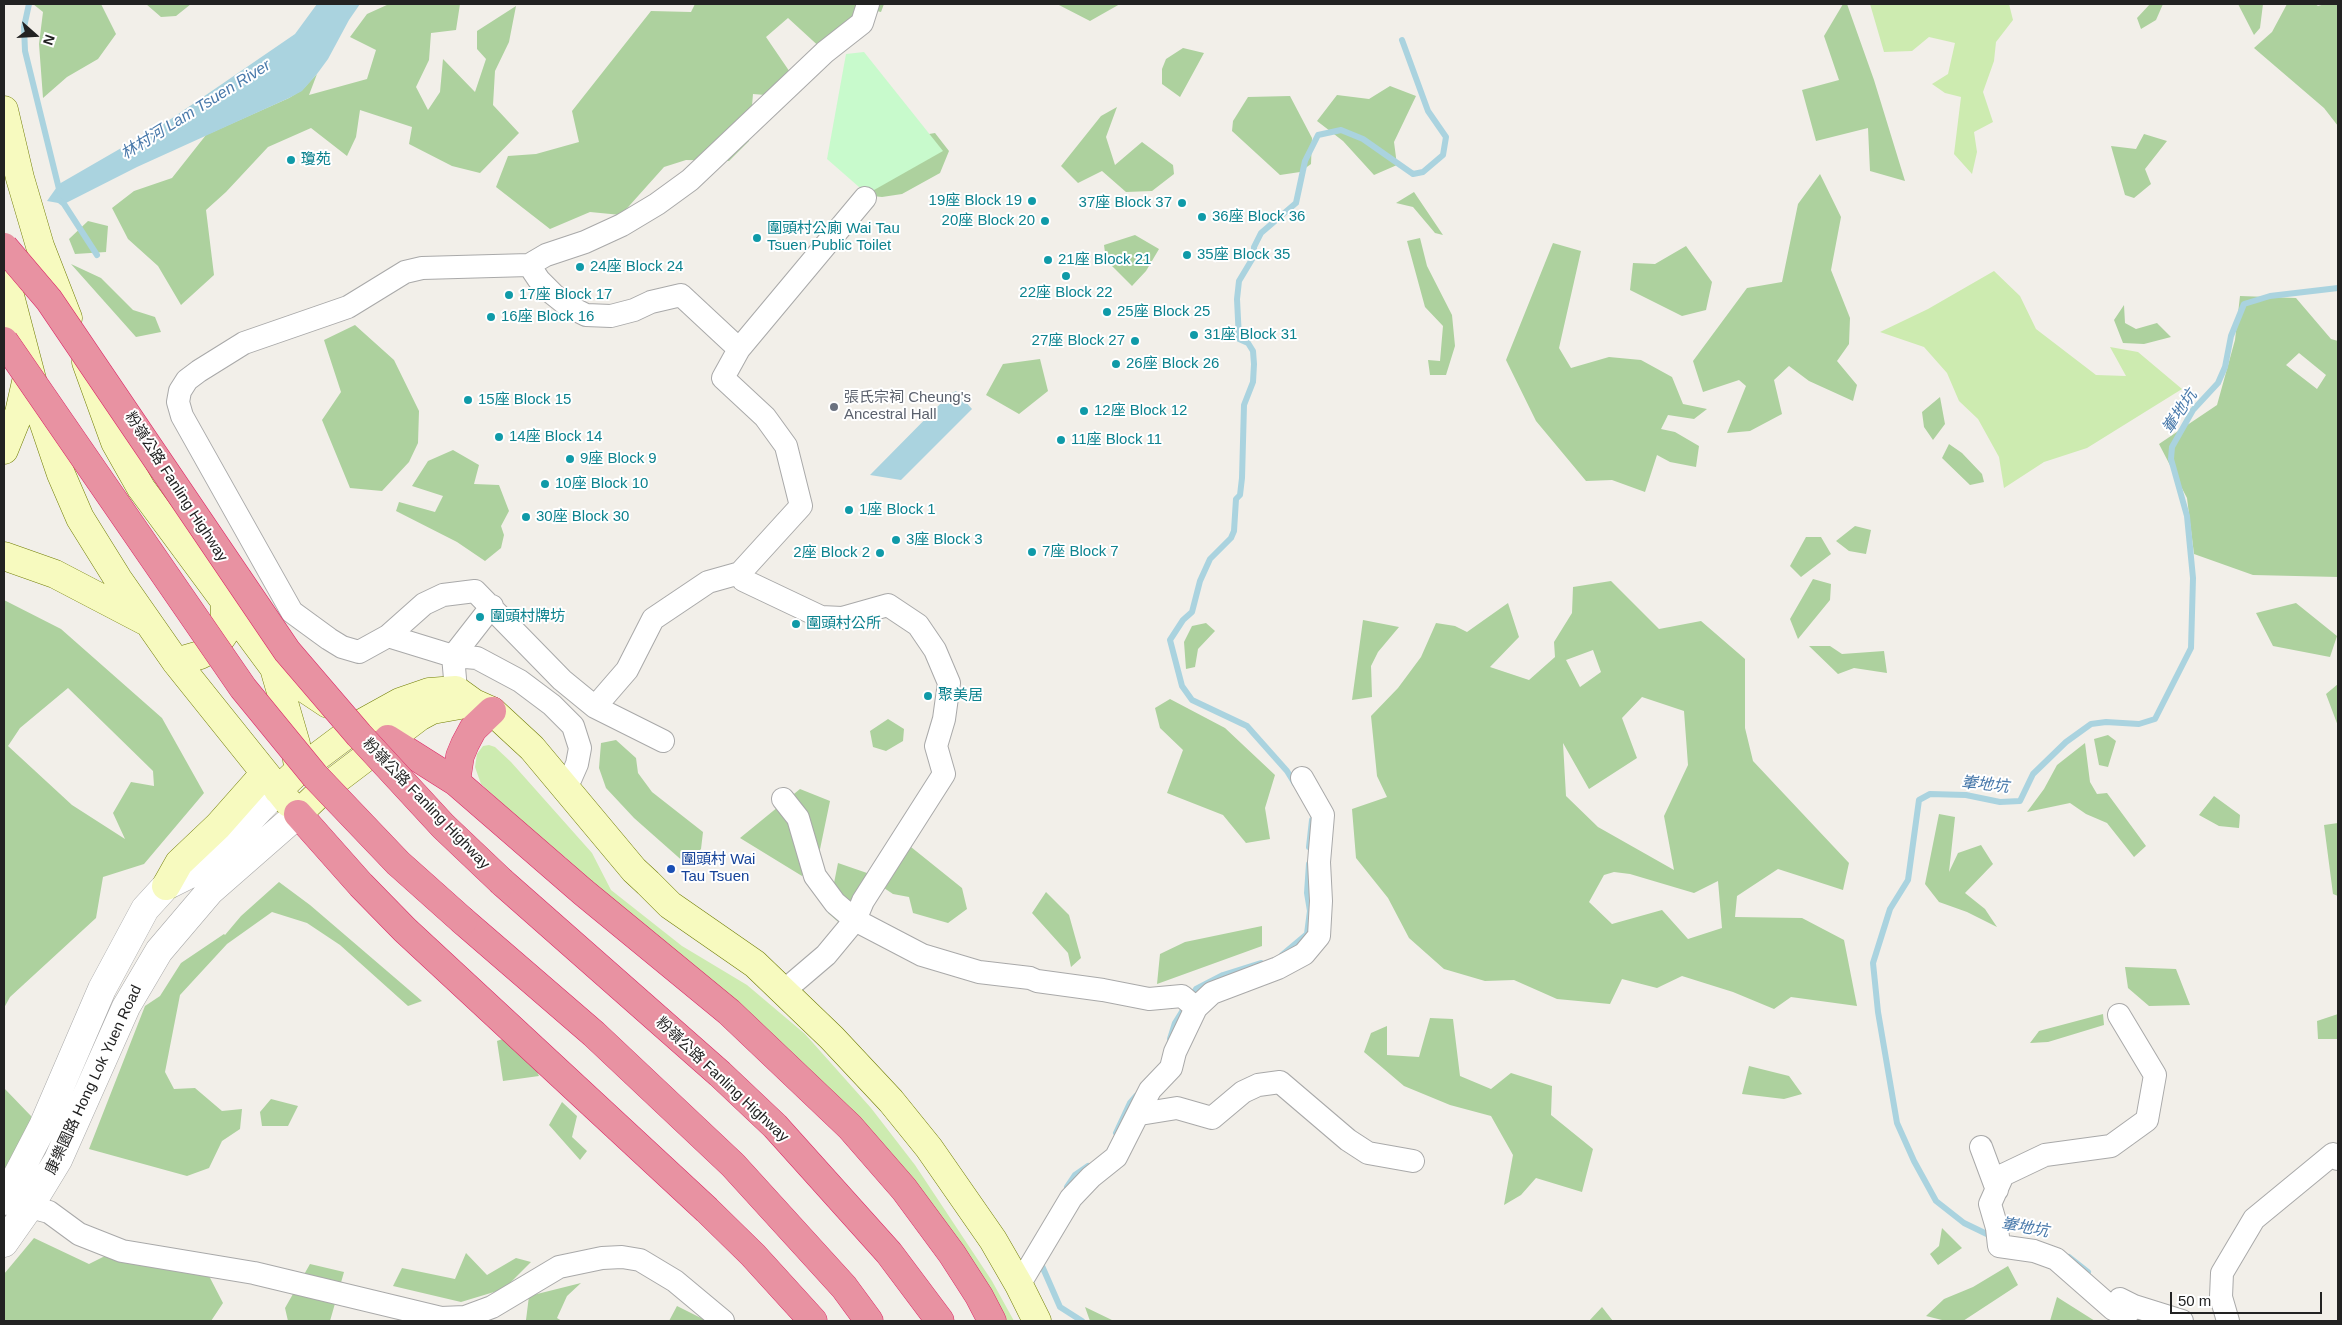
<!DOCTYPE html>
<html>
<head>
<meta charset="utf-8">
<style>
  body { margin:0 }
  #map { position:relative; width:2342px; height:1325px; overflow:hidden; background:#f2efe9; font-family:Helvetica,sans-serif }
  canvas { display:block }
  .frame { position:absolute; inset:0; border:5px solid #222; pointer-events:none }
  .north { position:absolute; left:10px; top:10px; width:50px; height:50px; -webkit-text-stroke:4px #fff; paint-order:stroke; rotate:109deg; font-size:14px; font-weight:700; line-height:20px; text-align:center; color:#222 }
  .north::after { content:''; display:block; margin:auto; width:18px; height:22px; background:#222; clip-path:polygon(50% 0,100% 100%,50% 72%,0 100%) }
  .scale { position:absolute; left:2170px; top:1292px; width:152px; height:22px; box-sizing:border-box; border:2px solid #222; border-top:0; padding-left:6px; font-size:15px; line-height:18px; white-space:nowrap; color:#222; -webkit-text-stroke:4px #fff; paint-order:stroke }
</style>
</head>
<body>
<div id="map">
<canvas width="2342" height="1325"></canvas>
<div class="frame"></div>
<div class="north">N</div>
<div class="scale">50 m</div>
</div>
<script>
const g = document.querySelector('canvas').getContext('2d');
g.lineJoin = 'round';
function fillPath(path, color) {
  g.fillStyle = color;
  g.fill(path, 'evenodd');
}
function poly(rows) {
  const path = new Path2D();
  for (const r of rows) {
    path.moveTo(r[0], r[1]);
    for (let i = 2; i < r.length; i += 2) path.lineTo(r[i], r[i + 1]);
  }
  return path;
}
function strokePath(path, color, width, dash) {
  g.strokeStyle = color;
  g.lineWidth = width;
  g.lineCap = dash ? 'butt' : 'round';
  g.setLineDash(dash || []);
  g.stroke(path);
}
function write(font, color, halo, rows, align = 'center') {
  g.font = font + ' Helvetica,"Noto Sans TC",sans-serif';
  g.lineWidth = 4;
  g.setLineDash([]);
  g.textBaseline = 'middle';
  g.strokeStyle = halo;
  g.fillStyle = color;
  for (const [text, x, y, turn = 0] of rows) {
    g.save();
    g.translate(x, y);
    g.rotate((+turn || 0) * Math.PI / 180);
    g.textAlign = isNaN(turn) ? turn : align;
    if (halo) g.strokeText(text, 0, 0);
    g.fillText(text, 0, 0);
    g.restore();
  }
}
const grass = poly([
  [1870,4,2009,4,2013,20,1996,42,1994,61,1983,92,1993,122,1974,132,1977,152,1972,174,1954,154,1961,97,1945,93,1932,84,1948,74,1955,43,1929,37,1912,51,1884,52],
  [1994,271,2020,296,2036,329,2096,375,2126,376,2110,347,2138,352,2182,389,2087,448,2044,462,2004,488,1999,457,1978,419,1959,401,1947,373,1924,347,1880,332,1928,309],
  [489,745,495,747,511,762,592,853,611,890,682,946,747,985,805,1034,871,1108,915,1165,992,1281,1014,1321,997,1321,904,1174,602,895,566,858,527,826,481,784,475,767,477,754,483,746]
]);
const forest = poly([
  [33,4,101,4,116,34,98,59,67,77,43,98,39,44,43,12],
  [146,4,191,4,176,16,161,17],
  [389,4,460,4,456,30,431,33,429,60,416,87,428,110,440,92,443,59,475,92,486,59,477,49,477,31,516,6,509,42,495,71,493,105,519,133,480,173,452,166,409,144,412,127,360,110,356,137,347,156,311,128,268,147,226,192,206,210,214,275,181,305,158,266,128,239,112,208,134,191,172,178,206,135,289,98,302,90,317,74,309,95,367,79,376,50,350,37,367,14],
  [695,4,884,4,881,12,864,8,824,51,788,18,766,37,796,81,790,97,753,94,749,141,729,161,686,160,664,167,621,215,590,212,550,229,496,187,508,156,536,154,579,142,572,111,651,11,691,12],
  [1057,4,1120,4,1090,21],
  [1843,4,1847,4,1874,80,1905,181,1870,171,1868,128,1816,141,1802,90,1839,80,1824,36],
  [2150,4,2163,4,2156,20,2141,29,2137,18],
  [2238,4,2263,4,2260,28,2254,35],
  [2287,4,2315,4,2318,6,2325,4,2338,4,2338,126,2324,108,2254,48,2272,32],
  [1183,48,1204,53,1180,97,1162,84,1162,69,1166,59],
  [1390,86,1416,96,1394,142,1397,165,1374,175,1343,141,1317,121,1337,95,1369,99],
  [1290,96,1312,138,1311,164,1300,172,1280,175,1232,131,1233,121,1248,97],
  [1117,107,1106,137,1115,165,1142,142,1173,165,1174,174,1152,191,1126,192,1102,171,1078,183,1061,166,1101,116],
  [935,133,949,151,940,173,902,194,882,197,863,195,899,139],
  [2144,134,2167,141,2145,169,2151,184,2134,198,2125,195,2111,146,2136,149],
  [1820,174,1841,217,1831,270,1850,318,1849,344,1837,361,1857,385,1853,401,1809,381,1789,366,1774,380,1782,414,1750,431,1727,433,1746,386,1739,380,1703,392,1693,361,1747,288,1782,282,1798,204],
  [1414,192,1443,235,1435,233,1413,207,1396,203],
  [88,221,108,226,106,252,75,254,69,239],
  [1135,235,1159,249,1146,271,1132,286,1106,260,1104,245],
  [1420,238,1427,266,1452,315,1455,346,1446,375,1430,375,1428,360,1440,361,1443,326,1425,307,1407,241],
  [1553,243,1581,251,1559,348,1571,368,1609,357,1641,360,1672,377,1683,404,1707,409,1694,419,1668,415,1661,429,1675,432,1699,446,1696,467,1670,462,1657,455,1645,492,1612,480,1586,481,1536,421,1506,360],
  [1686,246,1712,282,1706,310,1682,316,1630,290,1633,263,1655,264],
  [71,264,101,278,133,310,155,317,161,332,136,337],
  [2240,296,2296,298,2331,339,2338,341,2338,577,2253,575,2194,554,2187,498,2159,444,2217,405,2235,340],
  [2299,353,2326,375,2317,389,2286,365],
  [2124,305,2125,323,2136,329,2157,323,2171,337,2144,344,2123,343,2114,320],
  [355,325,394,360,419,411,418,443,409,462,382,491,350,488,322,420,341,392,324,340],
  [1040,359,1048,391,1019,414,986,395,1003,364],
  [1940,397,1945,424,1933,440,1924,427,1922,412],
  [1949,444,1962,453,1982,474,1984,482,1970,485,1942,458],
  [453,450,479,465,474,484,499,485,509,511,501,526,504,535,501,548,485,561,457,542,396,511,399,502,435,512,443,496,412,486,428,461],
  [1855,526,1871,530,1866,554,1849,551,1836,541],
  [1806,537,1821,537,1831,554,1801,577,1790,566],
  [1813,579,1831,584,1830,600,1798,639,1790,619],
  [1611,581,1659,629,1701,621,1745,659,1745,728,1753,761,1849,863,1843,890,1778,869,1737,896,1735,917,1802,918,1844,940,1857,1006,1791,997,1774,1009,1733,992,1682,976,1657,988,1622,979,1610,1004,1557,999,1514,980,1485,981,1444,969,1409,938,1388,898,1356,858,1352,809,1387,797,1377,776,1371,716,1398,688,1421,657,1436,623,1455,626,1467,632,1508,603,1519,637,1490,667,1529,680,1555,657,1554,642,1572,613,1573,587],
  [1593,650,1601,672,1580,687,1566,660],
  [1642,697,1684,711,1688,765,1664,816,1674,870,1598,827,1566,796,1563,743,1589,789,1637,758,1622,718],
  [1614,872,1630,874,1694,893,1718,881,1722,928,1688,939,1662,910,1612,924,1589,902,1604,875],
  [4,600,61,629,162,718,204,793,144,864,103,877,96,918,10,997,4,1008],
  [68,688,153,771,154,786,131,782,113,813,125,839,72,805,8,746,20,728],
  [2296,603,2337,636,2330,657,2273,646,2256,613],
  [1363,620,1399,627,1378,652,1371,666,1372,697,1352,700],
  [1206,623,1215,631,1198,649,1195,667,1186,669,1184,642,1192,626],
  [1809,646,1830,646,1842,654,1884,651,1887,673,1854,668,1838,674],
  [2338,684,2338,726,2326,694],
  [1170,699,1225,728,1275,775,1265,808,1270,839,1246,843,1223,815,1167,793,1183,750,1160,728,1155,708],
  [888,719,904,729,903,741,886,751,873,747,870,731],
  [2108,735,2116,741,2108,767,2099,765,2094,739],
  [616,740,636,758,638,773,652,792,703,832,701,849,686,864,634,818,606,788,599,768,601,743],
  [2085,743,2090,782,2097,794,2107,793,2146,846,2134,857,2107,823,2086,814,2070,803,2027,812,2044,789,2057,765],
  [800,789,830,801,819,854,802,876,740,838],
  [2214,796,2240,815,2239,828,2219,826,2199,815],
  [1939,814,1955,817,1949,872,1958,853,1981,845,1993,864,1965,893,1985,909,1997,927,1967,912,1939,902,1925,884],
  [2338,823,2338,896,2333,894,2324,825],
  [911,847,962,888,967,909,948,923,913,913,909,897,893,894,884,888],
  [838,863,867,873,869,905,844,927,828,913],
  [279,882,310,905,422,1001,408,1006,340,945,307,923,272,912,227,944,180,995,165,1072,174,1089,195,1088,222,1111,242,1109,240,1129,222,1141,209,1168,187,1176,89,1149,145,1006,160,996,181,963,224,934,225,935,241,916],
  [1046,892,1069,915,1081,958,1071,967,1068,953,1032,913],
  [1262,926,1262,946,1157,984,1160,954,1185,942],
  [2125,967,2176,969,2190,1005,2149,1006,2128,988],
  [2103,1014,2104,1025,2048,1042,2030,1043,2039,1031],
  [2338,1014,2338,1039,2318,1039,2317,1021],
  [1430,1018,1453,1019,1460,1076,1491,1089,1511,1073,1552,1086,1551,1115,1593,1149,1582,1192,1536,1178,1521,1195,1504,1205,1513,1155,1491,1116,1450,1105,1404,1086,1364,1052,1371,1033,1387,1026,1387,1055,1419,1057],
  [519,1033,539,1076,503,1081,497,1041],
  [1749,1066,1789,1076,1802,1094,1784,1099,1742,1094],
  [4,1088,31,1116,32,1136,4,1177],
  [271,1099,298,1106,288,1126,262,1126,260,1112],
  [562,1102,577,1116,572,1137,587,1151,580,1160,549,1125],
  [1942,1228,1962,1248,1938,1265,1930,1254,1939,1246],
  [34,1238,89,1264,129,1244,208,1274,223,1303,211,1321,4,1321,4,1274],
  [466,1253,487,1275,516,1258,531,1262,504,1289,461,1302,393,1286,402,1268,455,1279],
  [310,1264,344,1272,330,1321,288,1321,285,1308],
  [2008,1266,2018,1285,1963,1321,1946,1321,1926,1316,1944,1299,1973,1287],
  [581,1283,567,1296,557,1318,562,1321,526,1320,529,1296],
  [2057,1297,2095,1321,2050,1321],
  [677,1306,707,1321,669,1321],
  [1085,1307,1114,1321,1090,1321],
  [1602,1307,1613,1321,1589,1321]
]);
const park = poly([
  [864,52,943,151,867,194,827,159,846,54]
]);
const water = poly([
  [317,4,360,4,349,20,328,59,317,74,302,91,289,98,137,167,64,204,47,201,59,184,168,121,295,34],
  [956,391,972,409,901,480,870,475,950,394]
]);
const stream = poly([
  [29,4,24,27,25,51,60,193],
  [59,200,64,204,97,255],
  [1295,784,1287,771,1247,726,1192,700,1182,686,1170,640,1183,620,1192,612,1200,581,1210,559,1231,538,1234,531,1236,499,1240,495,1242,478,1244,405,1253,382,1254,364,1253,351,1248,343,1239,339,1237,299,1239,281,1254,256,1254,247,1261,233,1296,203,1305,161,1318,135,1341,130,1363,139,1413,174,1423,172,1443,155,1446,137,1428,111,1402,40],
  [1309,847,1312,820],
  [1282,955,1307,934,1310,911,1307,893,1309,864],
  [1170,1039,1175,1023,1196,989,1223,975,1261,963],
  [1116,1133,1130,1103,1136,1096],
  [1067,1187,1075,1175,1088,1166],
  [1993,1237,1964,1223,1936,1201,1914,1161,1897,1123,1878,1012,1873,963,1890,909,1908,880,1919,800,1930,794,1966,795,2000,802,2020,801,2033,774,2066,742,2091,724,2106,722,2139,724,2155,719,2191,648,2193,578,2187,516,2171,459,2172,447,2193,410,2218,383,2225,367,2231,336,2244,304,2270,296,2338,288],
  [2069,1257,2088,1272],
  [1039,1259,1060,1307,1082,1321]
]);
const minor = poly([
  [529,265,539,280,553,294,568,306,586,315,611,316,634,310,651,302,681,295,739,349,865,198],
  [740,573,743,580,821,617,842,618,888,605,918,625,935,650,949,683,944,719,936,746,944,774,863,901,855,920,826,955,792,984,786,992],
  [388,636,453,656,477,658,520,681,552,705,573,726,580,748,577,764,566,789],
  [456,690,453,656,492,606],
  [595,707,627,670,653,619,708,582,740,573,801,506,786,446,765,417,723,378,739,349],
  [663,741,595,707,562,680,475,591,443,595,424,604,388,636,359,652,342,647,329,639,292,612,182,416,178,402,180,391,187,380,199,371,244,343,348,307,405,272,422,268,529,265,546,255,585,242,622,225,657,204,690,180,825,52,862,23,868,4],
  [783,799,798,818,815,876,835,903,855,920,922,955,979,972,1030,978,1037,981,1103,990,1149,999,1182,996,1196,1008],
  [2119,1015,2155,1075,2147,1120,2111,1146,2045,1155,2003,1175,1990,1204,1997,1228,1999,1246,2034,1251,2056,1259,2113,1309,2126,1315,2134,1306],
  [1140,1114,1177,1108,1212,1118,1243,1092,1258,1085,1280,1082,1348,1140,1368,1153,1413,1161],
  [1981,1147,1997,1190],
  [15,1203,49,1212,79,1234,122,1251,254,1273,441,1318,465,1317,492,1307,559,1267,602,1258,622,1257,640,1260,675,1281,723,1321],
  [1019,1285,1071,1198,1091,1177,1116,1157,1150,1090,1171,1068,1175,1052,1196,1008,1212,993,1278,968,1304,954,1319,936,1321,901,1319,862,1323,815,1302,778],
  [2120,1299,2134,1306,2182,1321],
  [2228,1321,2221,1297,2222,1273,2254,1219,2333,1154,2338,1159]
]);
const tertiary = poly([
  [4,1201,43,1126,102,989,145,909,166,886,190,874,225,845,278,790],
  [4,1243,30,1206,58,1160,126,1007,159,951,210,891,298,814]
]);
const secondary = poly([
  [4,110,20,178,40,246,68,318],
  [4,273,43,421,61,474,80,518,118,579,176,662,289,803],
  [86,362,115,442,141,488,274,668,328,704],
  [4,450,19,413,28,373],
  [4,556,55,574,145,621],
  [176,662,200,655,214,648,224,634,225,601],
  [274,668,296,744,297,760],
  [278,790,298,771,362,723,400,702,429,692,456,690,474,703,492,711,532,748,634,870,648,883,670,905,755,964,832,1038,891,1101,929,1148,993,1240,1019,1285,1037,1321],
  [298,814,324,789,419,717,432,710,460,705],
  [166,886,179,863,218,826,264,774]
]);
const motorway = poly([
  [388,739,456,782,583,892,729,1012,850,1127,904,1189,952,1254,979,1296,992,1321],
  [456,782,460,756,465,744,473,729,492,711],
  [298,814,361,885,405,930,707,1210,753,1255,813,1321],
  [502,882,720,1074,775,1126,889,1253,940,1321],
  [463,921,594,1034,733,1165,844,1287,869,1321]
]);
const motorwayBridge = poly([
  [4,247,49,300,287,651,359,735,443,826,502,882],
  [4,341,243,688,315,776,398,863,463,921]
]);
const markers = [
  [291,160,5,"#0f9aa8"],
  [1032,201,5,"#0f9aa8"],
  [1182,203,5,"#0f9aa8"],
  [1202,217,5,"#0f9aa8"],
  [1045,221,5,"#0f9aa8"],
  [757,238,5,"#0f9aa8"],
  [1187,255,5,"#0f9aa8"],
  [1048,260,5,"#0f9aa8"],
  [580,267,5,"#0f9aa8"],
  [1066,276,5,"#0f9aa8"],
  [509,295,5,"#0f9aa8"],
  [1107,312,5,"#0f9aa8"],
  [491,317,5,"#0f9aa8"],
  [1194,335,5,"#0f9aa8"],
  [1135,341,5,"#0f9aa8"],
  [1116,364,5,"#0f9aa8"],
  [468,400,5,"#0f9aa8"],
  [834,407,5,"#6b7280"],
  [1084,411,5,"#0f9aa8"],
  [499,437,5,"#0f9aa8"],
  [1061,440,5,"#0f9aa8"],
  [570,459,5,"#0f9aa8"],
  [545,484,5,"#0f9aa8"],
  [849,510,5,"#0f9aa8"],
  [526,517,5,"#0f9aa8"],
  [896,540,5,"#0f9aa8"],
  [1032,552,5,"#0f9aa8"],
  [880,553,5,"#0f9aa8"],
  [480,617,5,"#0f9aa8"],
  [796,624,5,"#0f9aa8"],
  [928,696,5,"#0f9aa8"],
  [671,869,5,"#1a4fb4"]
];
const cultureNames = [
  ["瓊苑",301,160],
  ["19座 Block 19",1022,201,"right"],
  ["37座 Block 37",1172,203,"right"],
  ["36座 Block 36",1212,217],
  ["20座 Block 20",1035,221,"right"],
  ["圍頭村公廁 Wai Tau",767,229],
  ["Tsuen Public Toilet",767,246],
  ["35座 Block 35",1197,255],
  ["21座 Block 21",1058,260],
  ["24座 Block 24",590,267],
  ["22座 Block 22",1066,293,"center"],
  ["17座 Block 17",519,295],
  ["25座 Block 25",1117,312],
  ["16座 Block 16",501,317],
  ["31座 Block 31",1204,335],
  ["27座 Block 27",1125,341,"right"],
  ["26座 Block 26",1126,364],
  ["15座 Block 15",478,400],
  ["12座 Block 12",1094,411],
  ["14座 Block 14",509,437],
  ["11座 Block 11",1071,440],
  ["9座 Block 9",580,459],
  ["10座 Block 10",555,484],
  ["1座 Block 1",859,510],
  ["30座 Block 30",536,517],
  ["3座 Block 3",906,540],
  ["7座 Block 7",1042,552],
  ["2座 Block 2",870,553,"right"],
  ["圍頭村牌坊",490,617],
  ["圍頭村公所",806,624],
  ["聚美居",938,696]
];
const worshipNames = [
  ["張氏宗祠 Cheung's",844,398],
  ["Ancestral Hall",844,415]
];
const streetNames = [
  ["粉嶺公路 Fanling Highway",176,487,57],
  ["粉嶺公路 Fanling Highway",426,804,46],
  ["康樂園路 Hong Lok Yuen Road",94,1080,-65],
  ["粉嶺公路 Fanling Highway",722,1080,43]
];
const transitNames = [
  ["圍頭村 Wai",681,860],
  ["Tau Tsuen",681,877]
];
const waterNames = [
  ["林村河 Lam Tsuen River",196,110,-32],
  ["輋地坑",2180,412,-56],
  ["輋地坑",1985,785,6],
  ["輋地坑",2025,1228,10]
];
fillPath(grass, '#cdebb0');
fillPath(forest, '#add19e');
fillPath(park, '#c8facc');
fillPath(water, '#aad3df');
strokePath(stream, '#aad3df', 6);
strokePath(minor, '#a9a9a9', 24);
strokePath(tertiary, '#a9a9a9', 29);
strokePath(secondary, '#707d05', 29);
strokePath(motorway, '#dc2a67', 29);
strokePath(minor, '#fff', 22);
strokePath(tertiary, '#fff', 28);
strokePath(secondary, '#f7fabf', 28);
strokePath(motorway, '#e892a2', 28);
strokePath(motorwayBridge, '#dc2a67', 29, []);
strokePath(motorwayBridge, '#e892a2', 28);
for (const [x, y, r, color] of markers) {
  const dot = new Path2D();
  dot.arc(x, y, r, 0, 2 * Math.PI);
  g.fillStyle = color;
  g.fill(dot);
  strokePath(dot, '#fff', 2);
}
write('15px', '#0d838f', '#fff', cultureNames, 'left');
write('15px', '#5b616d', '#fff', worshipNames, 'left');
write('15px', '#222', '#fff', streetNames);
write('15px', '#164399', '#fff', transitNames, 'left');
write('italic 16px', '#4a7aab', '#fff', waterNames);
</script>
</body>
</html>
